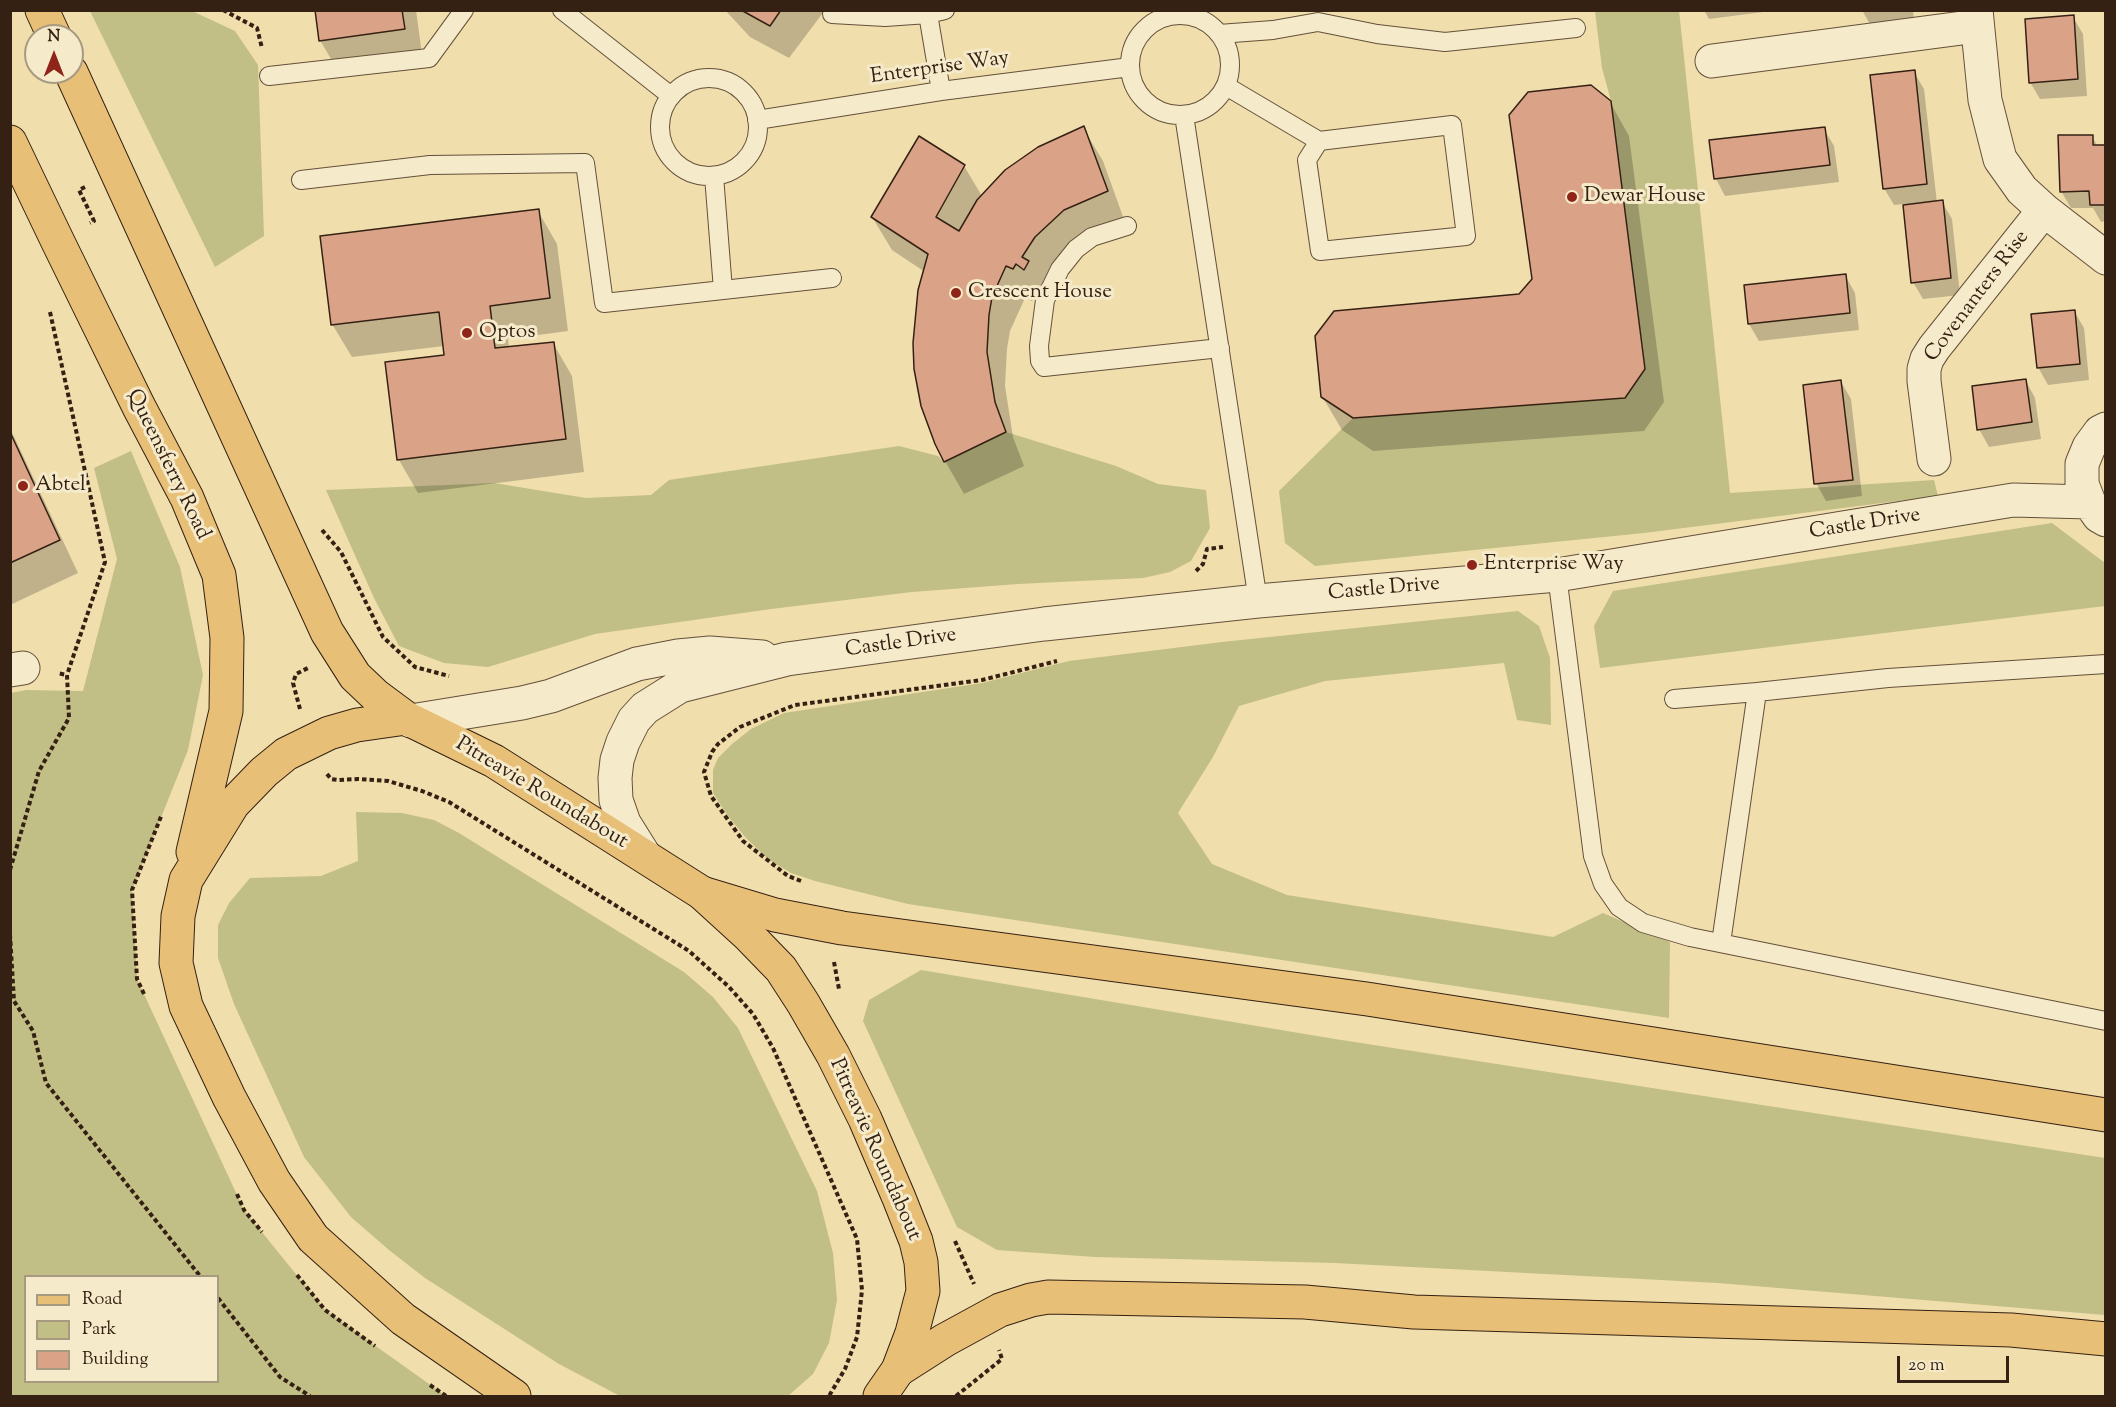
<!DOCTYPE html>
<html>
<head>
<meta charset="utf-8">
<style>
  body { margin:0 }
  #map { position:relative; width:2116px; height:1407px; overflow:hidden; background:#f0dead; font-family:"Sorts Mill Goudy",serif }
  canvas { display:block }
  .frame { position:absolute; inset:0; border:12px solid #352113; pointer-events:none }
  .legend { position:absolute; left:24px; top:1275px; width:195px; height:108px; box-sizing:border-box; background:#f5eaca; border:2px solid #a89a81; margin:0; padding:8px 10px; list-style:none; font-size:18px; color:#352113 }
  .legend li { display:flex; align-items:center; gap:12px; height:30px }
  .legend b { width:30px; border:2px solid #a89a81 }
  .north { position:absolute; left:24px; top:24px; width:60px; height:60px; box-sizing:border-box; background:#f5eaca; border:2px solid #a89a81; border-radius:50%; rotate:0deg; font-size:16px; font-weight:700; line-height:24px; text-align:center; color:#352113 }
  .north::after { content:''; display:block; margin:auto; width:21px; height:27px; background:#8f2418; clip-path:polygon(50% 0,100% 100%,50% 72%,0 100%) }
  .scale { position:absolute; left:1897px; top:1356px; width:112px; height:27px; box-sizing:border-box; border:3px solid #352113; border-top:0; padding-left:8px; font-size:18px; line-height:21px; white-space:nowrap; color:#352113; -webkit-text-stroke:4px #f5eaca; paint-order:stroke }
</style>
</head>
<body>
<div id="map">
<canvas width="2116" height="1407"></canvas>
<div class="frame"></div>
<ul class="legend">
<li><b style="height:8px;background:#e8bf76"></b>Road</li>
<li><b style="height:16px;background:#c1bf85"></b>Park</li>
<li><b style="height:16px;background:#daa387"></b>Building</li>
</ul>
<div class="north">N</div>
<div class="scale">20 m</div>
</div>
<script>
const g = document.querySelector('canvas').getContext('2d');
g.lineJoin = 'round';
function fillPath(path, color) {
  g.fillStyle = color;
  g.fill(path, 'evenodd');
}
function poly(rows) {
  const path = new Path2D();
  for (const r of rows) {
    if (r.length === 3) {
      path.moveTo(r[0] + r[2], r[1]);
      path.arc(r[0], r[1], r[2], 0, 2 * Math.PI);
      continue;
    }
    path.moveTo(r[0], r[1]);
    for (let i = 2; i < r.length; i += 2) path.lineTo(r[i], r[i + 1]);
  }
  return path;
}
function strokePath(path, color, width, dash) {
  g.strokeStyle = color;
  g.lineWidth = width;
  g.lineCap = dash ? 'butt' : 'round';
  g.setLineDash(dash || []);
  g.stroke(path);
}
function write(font, color, halo, rows, align = 'center') {
  g.font = font + ' "Sorts Mill Goudy",serif';
  g.lineWidth = 6;
  g.setLineDash([]);
  g.textBaseline = 'middle';
  g.strokeStyle = halo;
  g.fillStyle = color;
  for (const [text, x, y, turn = 0] of rows) {
    g.save();
    g.translate(x, y);
    g.rotate((+turn || 0) * Math.PI / 180);
    g.textAlign = isNaN(turn) ? turn : align;
    if (halo) g.strokeText(text, 0, 0);
    g.fillText(text, 0, 0);
    g.restore();
  }
}
const green = poly([
  [1679,10,1730,493,1934,480,1938,496,1644,533,1315,566,1285,543,1279,491,1353,418,1625,398,1645,368,1611,101,1602,68,1595,11],
  [90,11,192,11,235,31,258,65,264,236,215,267],
  [1006,432,1116,466,1158,484,1206,490,1210,528,1191,561,1170,572,1143,578,1018,584,912,592,771,609,595,634,488,667,444,663,399,646,374,598,326,490,494,483,586,498,651,495,669,480,899,446,938,456,944,462],
  [131,451,180,567,203,675,188,750,132,890,137,979,244,1210,325,1310,446,1396,11,1396,11,693,26,690,83,691,117,559,94,468],
  [26,1276,218,1276,218,1382,26,1382],
  [2052,523,2105,563,2105,606,1600,668,1594,626,1613,591],
  [1518,611,1539,626,1550,658,1551,725,1517,720,1504,663,1325,681,1239,706,1213,757,1178,813,1212,864,1287,895,1553,937,1603,913,1670,942,1669,1018,908,904,815,881,791,873,768,859,746,838,728,816,713,793,713,770,718,758,732,744,751,729,784,713,982,683,1069,661,1222,642],
  [356,812,402,813,434,820,459,833,684,972,713,997,738,1028,817,1191,833,1253,837,1300,829,1343,813,1374,788,1396,620,1396,559,1364,425,1278,389,1250,351,1217,304,1157,234,1004,218,958,218,925,229,903,250,878,321,876,358,861],
  [921,970,1335,1039,2105,1158,2105,1315,1718,1283,1335,1263,1095,1257,997,1250,957,1227,863,1021,869,1000]
]);
const shadow = poly([
  [316,10,416,10,423,62,339,73,320,40],
  [725,10,825,10,789,58,750,37],
  [1704,10,1779,10,1709,19],
  [1862,10,1913,10,1914,22,1871,26],
  [2073,17,2083,34,2087,96,2040,99,2030,82],
  [1914,72,1924,89,1937,203,1942,202,1952,219,1960,295,1923,299,1913,282,1904,204,1894,205,1884,188],
  [1610,102,1629,136,1664,402,1644,431,1373,451,1342,430,1322,396,1520,295,1533,279],
  [1083,128,1103,161,1126,225,1083,243,1044,302,1035,297,1032,301,1025,298,1010,331,1007,349,1005,386,1013,437,1024,466,964,494,945,461,925,272,892,250,872,217,919,138,964,166,982,196],
  [1824,129,1834,146,1839,182,1725,196,1716,179],
  [2092,136,2098,147,2106,146,2106,221,2101,222,2093,208,2071,208,2061,191],
  [538,211,557,244,568,331,508,339,509,348,553,343,572,376,584,472,418,493,399,460,446,356,444,346,352,357,332,324],
  [1845,275,1855,293,1859,330,1759,341,1749,324],
  [2074,311,2084,328,2089,380,2048,385,2038,367],
  [2026,381,2035,398,2041,439,1989,447,1979,429],
  [1841,382,1851,399,1862,496,1826,501,1816,483],
  [10,428,78,573,10,605]
]);
const building = poly([
  [315,10,402,10,405,29,319,41,315,10],
  [741,10,781,10,770,26,741,10],
  [2074,15,2078,79,2029,83,2025,19,2074,15],
  [1915,70,1927,184,1883,189,1870,75,1915,70],
  [1591,85,1611,101,1645,369,1625,398,1353,418,1321,397,1315,336,1334,311,1519,294,1532,279,1509,115,1528,92,1591,85],
  [1084,126,1108,191,1064,210,1035,237,1022,257,1029,261,1024,270,1016,264,1013,269,1006,266,992,297,989,315,987,352,995,402,1006,432,944,462,935,444,921,406,914,369,913,343,918,290,928,254,871,217,919,136,965,165,936,217,959,231,977,200,1005,170,1038,147,1084,126],
  [1825,127,1830,165,1714,179,1709,140,1825,127],
  [2058,135,2093,135,2093,145,2106,145,2106,205,2090,205,2089,191,2060,192,2058,135],
  [1943,200,1951,278,1911,283,1903,205,1943,200],
  [539,209,550,298,490,306,495,348,554,342,566,439,397,460,385,362,444,355,439,312,331,325,320,236,539,209],
  [1846,274,1850,313,1748,324,1744,285,1846,274],
  [2075,310,2080,364,2037,368,2031,314,2075,310],
  [2026,379,2032,422,1977,430,1972,386,2026,379],
  [1841,380,1853,480,1814,484,1803,385,1841,380],
  [10,432,60,540,10,563,10,432]
]);
const path = poly([
  [223,10,257,28,262,48],
  [85,187,79,190,94,221,90,223],
  [50,312,105,562,67,675],
  [322,530,341,552,383,637,415,667,449,676],
  [1196,571,1203,564,1207,549,1223,547],
  [300,709,293,683,296,674,308,668],
  [327,774,331,779,338,780,358,779,388,781,422,791,449,802,689,951,729,987,753,1014,773,1048,857,1239,862,1290,857,1337,845,1369,829,1396],
  [10,870,39,771,69,718,67,675,57,673],
  [801,881,788,876,743,841,711,796,704,772,712,752,718,744,740,727,795,705,982,680,1057,661],
  [10,934,14,1001,33,1031,46,1083,200,1276],
  [834,962,839,989],
  [144,994,137,979,132,890,162,814],
  [237,1194,244,1210,262,1232],
  [955,1241,974,1284],
  [297,1275,325,1310,375,1346],
  [218,1298,280,1377,310,1396],
  [430,1385,446,1396],
  [956,1396,1002,1359,999,1350]
]);
const service = poly([
  [562,10,671,96],
  [832,14,885,17,928,14,945,10],
  [928,14,941,91],
  [1180,65,50],
  [1219,34,1273,30,1318,22,1377,34,1445,42,1576,28],
  [269,76,429,58,464,10],
  [709,127,49],
  [1226,86,1319,141,1452,125,1466,236,1320,251,1307,160,1319,141],
  [1184,115,1258,601],
  [757,120,941,91,1130,67],
  [301,180,430,165,585,163,604,303,723,290,714,176],
  [1127,226,1092,237,1076,249,1060,269,1045,300,1039,346,1040,361,1044,367,1220,348],
  [723,290,832,278],
  [1557,575,1593,856,1603,884,1619,907,1643,923,1690,937,2106,1021],
  [1674,699,1757,692],
  [1721,943,1757,692,1888,678,2106,664]
]);
const minor = poly([
  [1976,10,1985,100,2000,159,2022,190,2044,210,2106,258],
  [1712,61,1977,26],
  [1934,459,1924,381,1924,369,1927,359,1934,348,2044,210],
  [10,670,23,668]
]);
const tertiary = poly([
  [2106,429,2100,432,2089,447,2082,464,2082,484,2089,502,2099,516,2106,520],
  [411,721,522,703,551,696,637,664,678,656,710,653,762,657],
  [644,855,624,823,616,800,615,778,617,760,623,742,634,720,645,708,680,686,787,659,1044,624,1258,601,1557,575,2013,500,2089,502]
]);
const primary = poly([
  [42,10,54,36],
  [71,72,327,632,355,676,375,695,406,718,494,761,702,893,748,935,781,969,803,1003,833,1055,865,1119,899,1198,916,1241,921,1262,923,1291,912,1333,898,1370,880,1396],
  [10,142,58,242,139,407,187,498,219,575,227,638,226,711,193,852],
  [406,718,357,725,329,733,286,754,264,772,233,804,186,880,178,916,176,963,186,1006,229,1097,274,1181,313,1238,403,1319,514,1396]
]);
const motorway = poly([
  [702,893,775,915,842,928,1367,999,2106,1115],
  [898,1370,945,1340,1000,1310,1031,1300,1048,1297,1305,1302,1414,1312,2011,1330,2106,1339]
]);
const markers = [
  [1572,197,6,"#8f2418"],
  [956,293,6,"#8f2418"],
  [467,333,6,"#8f2418"],
  [23,486,6,"#8f2418"],
  [1472,565,6,"#8f2418"]
];
const streetNames = [
  ["Enterprise Way",940,69,-8],
  ["Covenanters Rise",1978,297,-53],
  ["Queensferry Road",167,465,64],
  ["Castle Drive",1865,525,-9],
  ["Castle Drive",1384,590,-5],
  ["Castle Drive",901,644,-8],
  ["Pitreavie Roundabout",541,794,31],
  ["Pitreavie Roundabout",874,1150,66]
];
const poiNames = [
  ["Dewar House",1584,197],
  ["Crescent House",968,293],
  ["Optos",479,333],
  ["Abtel",35,486],
  ["Enterprise Way",1484,565]
];
fillPath(green, '#c1bf85');
fillPath(shadow, '#0003');
fillPath(building, '#daa387');
strokePath(building, '#352113', 1.5);
strokePath(service, '#64503a', 20);
strokePath(minor, '#64503a', 35);
strokePath(tertiary, '#64503a', 35);
strokePath(primary, '#352113', 35);
strokePath(motorway, '#352113', 35);
strokePath(path, '#352113', 4, [4.5, 3]);
strokePath(service, '#f5eaca', 18);
strokePath(minor, '#f5eaca', 33);
strokePath(tertiary, '#f5eaca', 33);
strokePath(primary, '#e8bf76', 33);
strokePath(motorway, '#e8bf76', 33);
for (const [x, y, r, color] of markers) {
  const dot = new Path2D();
  dot.arc(x, y, r, 0, 2 * Math.PI);
  g.fillStyle = color;
  g.fill(dot);
  strokePath(dot, '#f5eaca', 2);
}
write('21px', '#352113', '#f5eaca', streetNames);
write('21px', '#352113', '#f5eaca', poiNames, 'left');
</script>
</body>
</html>
